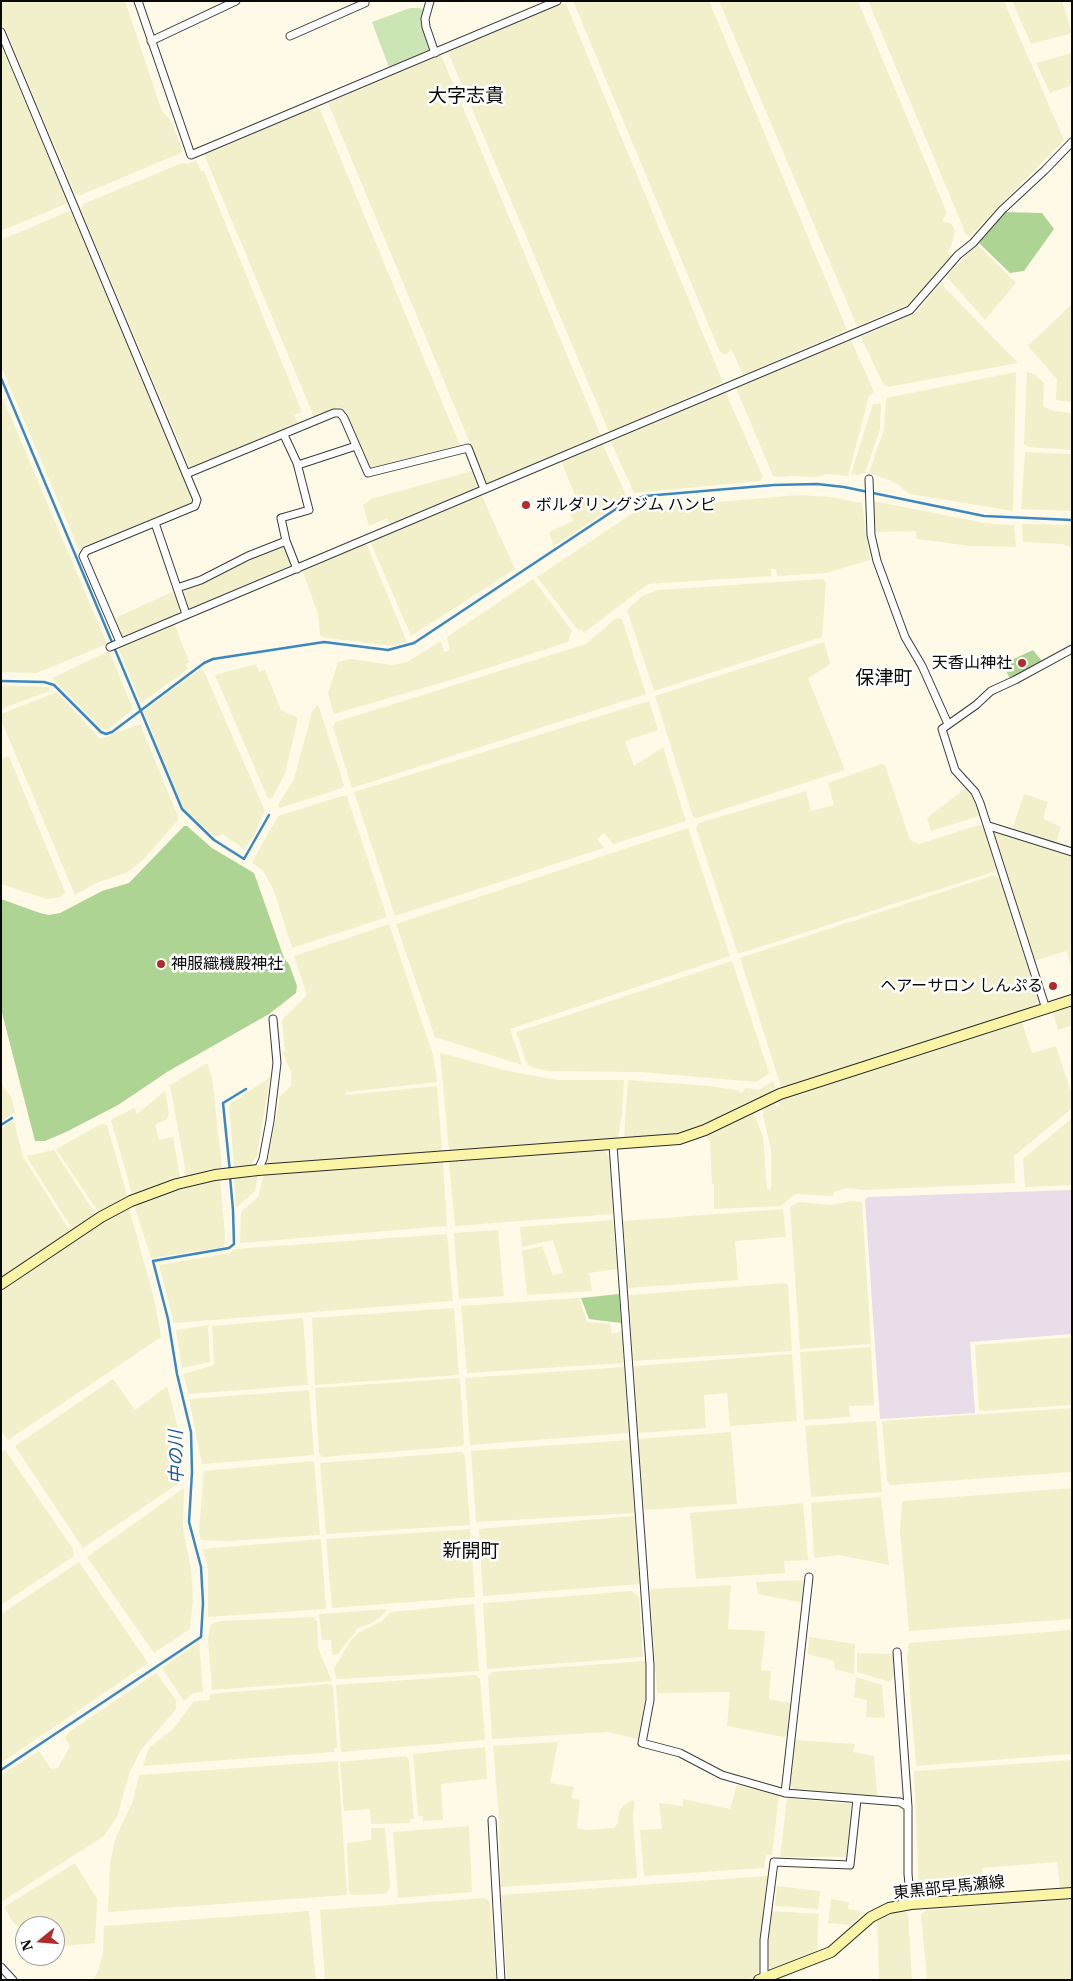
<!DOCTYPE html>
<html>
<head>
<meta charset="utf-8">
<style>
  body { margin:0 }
  #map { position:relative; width:1073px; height:1981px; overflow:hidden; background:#fefae7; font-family:"IBM Plex Serif",serif }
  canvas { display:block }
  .frame { position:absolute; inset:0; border:2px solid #090909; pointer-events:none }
  .north { position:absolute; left:15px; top:1916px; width:50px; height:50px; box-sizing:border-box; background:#fff; border:1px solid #9d9d9d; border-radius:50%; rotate:253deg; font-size:14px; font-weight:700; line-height:20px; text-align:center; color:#090909 }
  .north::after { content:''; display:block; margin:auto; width:18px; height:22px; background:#b02b2b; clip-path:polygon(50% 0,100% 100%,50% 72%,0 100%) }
</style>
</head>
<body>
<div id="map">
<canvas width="1073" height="1981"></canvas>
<div class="frame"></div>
<div class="north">N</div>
</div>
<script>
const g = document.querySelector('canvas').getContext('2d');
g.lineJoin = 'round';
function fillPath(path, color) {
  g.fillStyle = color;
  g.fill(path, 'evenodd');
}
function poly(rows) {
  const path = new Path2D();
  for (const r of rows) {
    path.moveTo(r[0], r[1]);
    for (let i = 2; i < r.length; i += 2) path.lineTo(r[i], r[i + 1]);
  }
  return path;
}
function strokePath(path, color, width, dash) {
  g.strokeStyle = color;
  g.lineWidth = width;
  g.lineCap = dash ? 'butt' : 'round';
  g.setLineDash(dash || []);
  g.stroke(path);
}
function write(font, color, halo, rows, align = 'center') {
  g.font = font + ' "IBM Plex Serif","Noto Sans JP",serif';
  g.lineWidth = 5;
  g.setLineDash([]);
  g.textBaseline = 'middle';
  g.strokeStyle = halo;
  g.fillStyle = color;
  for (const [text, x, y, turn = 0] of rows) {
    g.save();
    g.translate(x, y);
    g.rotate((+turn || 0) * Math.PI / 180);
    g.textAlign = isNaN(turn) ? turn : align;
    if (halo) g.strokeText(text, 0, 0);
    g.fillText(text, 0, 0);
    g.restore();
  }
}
const industrial = poly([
  [1072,1190,1072,1334,970,1342,975,1413,880,1419,865,1200,868,1197]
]);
const farmland = poly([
  [1,1,125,1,162,111,170,119,183,152,81,195,75,194,1,19],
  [573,1,709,1,847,330,743,375,732,350,725,355,720,352],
  [719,1,858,1,947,213,942,221,951,224,955,230,951,247,947,252,952,255,910,304,857,326],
  [868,1,1004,1,1064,140,969,237,965,234,963,227],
  [1012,1,1062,1,1072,33,1031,44],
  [561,3,566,4,723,382,609,432,448,52],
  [1,45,68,203,1,231],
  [1072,53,1072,85,1050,93,1036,63],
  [441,55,601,436,487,484,328,103],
  [315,107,320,109,460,445,370,468,343,409,339,407,314,417,204,154],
  [196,160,201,171,204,171,302,412,294,415,298,423,190,468,81,210,83,204,182,163,188,164],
  [69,211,73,212,193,498,191,504,79,550,1,366,1,240],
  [977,244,1016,283,985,320,946,276],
  [938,285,942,285,1018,363,888,387,883,384,861,337,917,312],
  [1072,304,1072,402,1056,400,1057,379,1028,346],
  [851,340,874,392,869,396,848,476,826,474,816,477,791,476,777,477,773,476,736,388],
  [1016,372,1013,511,910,494,894,482,869,473,884,429,886,398],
  [1027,372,1034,374,1044,383,1043,406,1053,411,1072,413,1072,450,1028,447,1024,444],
  [725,391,763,477,760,481,634,493,611,442],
  [1,394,107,644,37,673,1,672],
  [873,404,881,404,880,429,865,473,857,475,851,474],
  [602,443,626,495,614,507,554,546,549,532,573,521,568,510,579,505,561,461],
  [1025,452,1072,454,1072,511,1021,509],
  [472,471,478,488,390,524,387,518,369,526,363,505,371,499],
  [481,494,515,569,411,636,370,541],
  [797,495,831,497,862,503,870,560,826,573,777,576,776,569,771,569,771,576,648,584,584,633,580,629,578,630,537,577,639,509],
  [873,501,990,524,1014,525,1016,547,971,546,917,539,916,531,876,532],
  [1022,524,1072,525,1072,548,1063,544,1023,542],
  [366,543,407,642,393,646,326,638,320,635,318,614,302,570],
  [280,545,285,546,292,565,187,610,184,590,207,581,248,559],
  [533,579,572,631,568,642,454,679,334,714,328,693,338,662,351,659,392,665,402,663,409,661,441,641,444,652,450,650,447,637],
  [823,579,826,582,822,637,654,691,627,610,642,596,658,590],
  [174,591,180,608,178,614,121,638,113,619],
  [616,618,622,619,646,694,352,788,333,727,336,722,586,644],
  [174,623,189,662,186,664,188,669,141,703,118,647],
  [824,642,830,662,828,666,808,678,843,765,844,770,697,818,693,817,655,696],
  [109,651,133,709,109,729,103,730,52,678],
  [256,664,259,672,265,670,281,710,298,718,285,773,272,798,268,799,215,675],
  [203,669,265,811,253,837,244,849,222,834,215,837,183,809,144,711,195,673],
  [1,685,48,687,50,691,1,709],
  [57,692,100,739,140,724,179,819,142,861,128,872,96,883,75,895,1,720,1,714],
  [649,701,658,730,625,741,634,766,663,747,686,821,613,844,604,833,597,839,604,848,395,916,354,792],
  [317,705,319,707,344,785,342,788,280,808,278,805,294,779,312,712],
  [9,756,65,892,61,897,46,899,1,884,1,759],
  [881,764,885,765,910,840,919,844,979,825,984,827,996,867,996,871,738,954,696,828,699,823,806,791,811,811,834,805,828,783],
  [967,787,975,798,982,815,931,831,927,818],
  [1024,794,1048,802,1043,819,1061,827,1056,844,1012,830],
  [342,796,347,796,348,800,387,917,292,948,274,891,264,872,252,862,278,816],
  [688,828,730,956,510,1029,522,1065,435,1037,396,924],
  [997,832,1072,856,1072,967,1066,951,1035,961,995,834],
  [994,875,999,878,1038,1000,1034,1006,1027,1009,784,1088,781,1087,740,958],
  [389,924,433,1055,437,1082,346,1092,346,1095,437,1086,442,1151,267,1164,280,1096,291,1086,291,1072,282,1052,285,1051,282,1020,307,995,294,956],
  [732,961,769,1073,757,1082,641,1072,548,1071,533,1068,527,1064,516,1032],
  [1072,1005,1072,1025,1058,1030,1053,1012],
  [1022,1022,1032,1053,1056,1046,1072,1095,1072,1106,1070,1110,1014,1156,1015,1183,864,1190,847,1188,834,1192,833,1196,795,1194,781,1206,714,1209,714,1184,712,1184,710,1142,707,1136,754,1113,763,1137,767,1189,771,1190,771,1150,763,1115,765,1107,775,1102,776,1107,779,1105,782,1099],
  [440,1053,508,1071,557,1080,624,1080,622,1114,618,1138,449,1150],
  [207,1063,212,1077,222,1168,205,1171,184,1178,185,1168,170,1085],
  [270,1077,257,1156,250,1165,234,1166,229,1105],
  [628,1080,709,1086,736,1090,742,1093,746,1088,759,1090,773,1081,775,1087,773,1093,690,1131,664,1136,624,1138],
  [1,1083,11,1097,15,1112,1,1121],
  [165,1091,169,1113,167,1119,155,1125,159,1140,173,1137,180,1177,178,1180,134,1195,132,1194,111,1120,134,1108,137,1114],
  [1072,1118,1072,1185,1025,1187,1023,1159],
  [12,1121,14,1122,23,1157,70,1231,1,1278,1,1128],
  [101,1124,107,1125,128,1198,100,1214,56,1149],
  [54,1150,96,1215,73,1230,26,1156],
  [603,1150,610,1158,613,1214,455,1226,449,1162],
  [443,1162,447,1226,240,1243,241,1212,258,1197,264,1175],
  [258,1176,255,1191,236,1208,234,1177],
  [220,1179,225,1235,224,1247,151,1258,135,1208,138,1204,180,1188],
  [851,1201,862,1202,871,1344,800,1349,790,1207,799,1202,832,1205],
  [129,1208,155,1302,161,1337,8,1440,1,1431,1,1292,103,1222],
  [783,1209,786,1237,735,1241,738,1280,628,1288,623,1221],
  [613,1220,617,1269,589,1273,592,1291,527,1295,522,1251,542,1246,553,1275,563,1273,553,1240,522,1247,520,1227],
  [498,1230,504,1296,459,1299,454,1233],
  [447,1234,453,1301,174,1323,159,1265,230,1253,234,1249],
  [785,1283,788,1285,792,1351,633,1361,629,1295],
  [579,1298,587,1322,610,1324,612,1334,623,1331,623,1363,467,1373,461,1306],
  [454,1308,459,1375,315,1385,312,1318],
  [303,1318,308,1385,189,1394,183,1374,214,1365,212,1326],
  [208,1325,210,1362,182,1368,176,1330],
  [1072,1337,1072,1405,979,1411,975,1345],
  [871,1347,874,1405,849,1406,850,1417,804,1420,800,1352],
  [792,1354,797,1421,730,1426,727,1393,704,1395,706,1428,638,1433,634,1366],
  [624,1367,628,1433,470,1445,465,1378],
  [460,1378,464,1442,463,1446,322,1457,319,1453,315,1388],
  [113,1379,135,1410,167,1386,179,1431,183,1457,173,1466,182,1481,83,1548,15,1446],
  [309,1390,314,1455,202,1464,189,1399],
  [1072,1408,1072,1472,890,1485,887,1481,882,1421],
  [876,1421,882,1492,811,1497,805,1426],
  [731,1432,737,1504,644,1510,638,1439],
  [630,1440,635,1513,476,1522,471,1451],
  [5,1450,73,1549,74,1556,1,1605,1,1453],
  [462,1452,465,1456,470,1525,326,1534,320,1463],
  [314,1461,320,1535,229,1541,201,1540,199,1532,204,1471],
  [184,1488,183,1530,191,1568,193,1601,190,1629,154,1653,87,1557],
  [1072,1488,1072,1619,909,1631,900,1531,902,1501],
  [881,1497,889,1565,839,1555,814,1558,811,1503],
  [803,1503,808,1560,784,1561,785,1573,696,1579,690,1513],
  [634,1516,640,1584,483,1596,479,1529],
  [470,1529,475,1597,332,1608,326,1539],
  [321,1539,326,1609,208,1617,208,1572,207,1561,202,1549],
  [79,1562,148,1663,1,1763,1,1614],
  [806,1580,803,1603,758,1594,756,1582],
  [731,1585,728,1629,765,1631,761,1670,771,1671,769,1699,791,1703,788,1733,784,1737,727,1726,730,1692,657,1693,650,1589],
  [632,1591,639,1597,643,1657,487,1669,483,1603],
  [474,1604,479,1671,338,1679,336,1678,334,1669,351,1640,360,1632,382,1621,391,1612],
  [387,1609,380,1617,372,1623,358,1628,338,1654,332,1655,331,1640,322,1640,319,1614],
  [314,1617,317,1622,318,1648,332,1681,212,1690,208,1640,210,1625,219,1621],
  [1072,1630,1072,1754,916,1766,907,1657,909,1643],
  [809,1637,855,1644,854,1674,835,1669,834,1661,808,1654],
  [199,1642,203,1692,193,1693,184,1701,162,1668],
  [857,1653,893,1654,895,1674,890,1682,857,1672],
  [646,1661,646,1698,641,1740,608,1732,492,1739,488,1676,492,1672],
  [156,1673,176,1700,176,1709,141,1750,130,1772,117,1817,104,1836,1,1902,1,1775,39,1751,51,1769,58,1768,70,1746,65,1738,69,1732],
  [476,1675,480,1679,485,1740,341,1752,336,1685],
  [856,1677,882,1685,885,1718,866,1717,867,1700,854,1697],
  [329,1684,333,1686,337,1748,334,1748,334,1752,143,1766,149,1748,174,1728,194,1701,210,1700,210,1694],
  [795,1740,855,1744,853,1752,874,1756,877,1795,873,1797,794,1790,789,1782],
  [558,1742,550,1783,574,1787,571,1798,580,1800,577,1828,586,1830,614,1828,618,1823,619,1812,623,1806,632,1800,635,1802,633,1815,637,1878,501,1887,499,1818,493,1746],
  [485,1747,487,1779,441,1784,443,1820,423,1821,423,1816,418,1816,413,1754],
  [406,1756,409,1760,414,1819,410,1819,410,1823,371,1824,370,1809,344,1811,340,1762],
  [1072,1760,1072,1887,1060,1888,1057,1862,982,1868,983,1892,919,1896,914,1771],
  [338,1761,347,1895,108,1912,110,1863,116,1837,133,1801,139,1775],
  [737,1785,779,1795,772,1855,766,1855,764,1868,644,1876,640,1830,662,1829,659,1803,683,1806,683,1799,730,1809],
  [787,1798,851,1804,846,1857,780,1857],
  [469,1826,472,1892,398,1898,393,1832],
  [371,1828,385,1828,390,1885,388,1891,385,1894,353,1895,349,1893,347,1843,371,1840],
  [75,1863,97,1899,95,1943,55,1947,55,1926,25,1926,25,1932,13,1922,4,1907],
  [768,1876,759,1943,759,1971,754,1977,746,1980,507,1980,501,1895],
  [777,1886,820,1891,818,1909,775,1906],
  [485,1898,490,1902,496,1980,325,1980,320,1910],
  [831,1899,849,1902,848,1909,861,1911,859,1917,852,1925,828,1923],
  [1072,1899,1072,1980,927,1980,921,1914,927,1910],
  [903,1910,908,1913,912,1980,879,1980,877,1920,894,1912],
  [309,1911,316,1980,93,1980,98,1971,103,1954,104,1926],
  [772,1911,819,1914,817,1950,813,1954,773,1969,769,1967,769,1936]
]);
const green = poly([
  [410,8,420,8,425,11,433,52,390,70,372,22]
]);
const forest = poly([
  [1004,212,1042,213,1054,229,1024,271,1010,273,979,243],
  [1033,650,1042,661,1010,679,1003,664],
  [184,826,187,826,212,848,254,873,284,958,289,964,297,986,296,993,269,1014,167,1072,118,1105,66,1132,45,1141,35,1141,1,1009,1,899,40,913,49,915,60,913,102,891,129,883],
  [619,1294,621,1323,589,1319,581,1298]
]);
const stream = poly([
  [1,378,182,809,214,840,244,859,269,815],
  [1,681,44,682,54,685,101,732,106,734,112,732,204,663,213,659,324,642,388,650,414,643,625,503,645,496,774,485,817,484,844,487,984,516,1072,520],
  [1,1125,12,1118],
  [230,1172,223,1103,246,1089],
  [1,1770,201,1637,203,1603,201,1567,189,1522,192,1472,191,1432,177,1374,168,1319,153,1261,229,1248,234,1244,233,1210,230,1177]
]);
const street = poly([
  [138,1,191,155,557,1],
  [430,1,425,19,426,27,435,53],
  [1,32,197,500,195,506,86,551,83,556,120,642],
  [290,36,365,3],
  [151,41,236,1],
  [284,435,297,463,309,510,281,518,286,541],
  [298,465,356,446],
  [186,474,334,413,340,413,344,418,368,473,468,448,484,489],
  [869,479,871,535,877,561,905,637,922,666,948,724],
  [155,523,186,614],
  [177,588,201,580,248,556,286,541,297,569],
  [110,647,910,310,958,255,973,243,1002,210,1045,170,1072,142],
  [989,826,1072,852],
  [1046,1009,980,803,975,792,955,770,942,729,976,705,991,691,1015,680,1072,649],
  [613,1145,650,1665,650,1700,642,1743,680,1753,722,1775,785,1793,900,1802,908,1807],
  [258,1170,263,1159,270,1121,277,1063,273,1019],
  [897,1652,908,1807,908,1874,911,1904],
  [785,1793,809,1577],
  [492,1820,501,1980],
  [1,1967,13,1980],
  [764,1978,764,1940,774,1862,850,1865,857,1799]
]);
const secondary = poly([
  [1,1284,101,1217,131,1201,177,1184,215,1175,258,1170,679,1139,705,1130,780,1094,1072,1000],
  [759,1980,831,1952,871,1917,889,1908,911,1904,1072,1893]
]);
const markers = [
  [526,505,5,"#b02b2b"],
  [1022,663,5,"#b02b2b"],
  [161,964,5,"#b02b2b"],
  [1053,986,5,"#b02b2b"]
];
const poiNames = [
  ["ボルダリングジム ハンピ",536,505],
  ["天香山神社",1012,663,"right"],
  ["神服織機殿神社",171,964],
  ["ヘアーサロン しんぷる",1043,986,"right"]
];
const streetNames = [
  ["東黒部早馬瀬線",949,1888,-6]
];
const waterNames = [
  ["中の川",177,1457,-91]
];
const quarterNames = [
  ["大字志貴",466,97],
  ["保津町",884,679],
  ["新開町",471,1552]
];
fillPath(industrial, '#e8dde8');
fillPath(farmland, '#f1f0ca');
fillPath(green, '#cbe5b4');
fillPath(forest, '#aed494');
strokePath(stream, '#3b87c4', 2.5);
strokePath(street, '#3c3c3c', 9);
strokePath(secondary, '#2b2b2b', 12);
strokePath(street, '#fff', 7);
strokePath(secondary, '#faf5a6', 10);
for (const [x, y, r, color] of markers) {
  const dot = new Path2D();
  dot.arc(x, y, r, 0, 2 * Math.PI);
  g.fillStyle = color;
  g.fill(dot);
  strokePath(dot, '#fff', 2);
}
write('16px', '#090909', '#fff', poiNames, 'left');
write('16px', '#090909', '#fff', streetNames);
write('italic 18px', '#1c5992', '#fff', waterNames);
write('19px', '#090909', '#fff', quarterNames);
</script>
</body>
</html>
